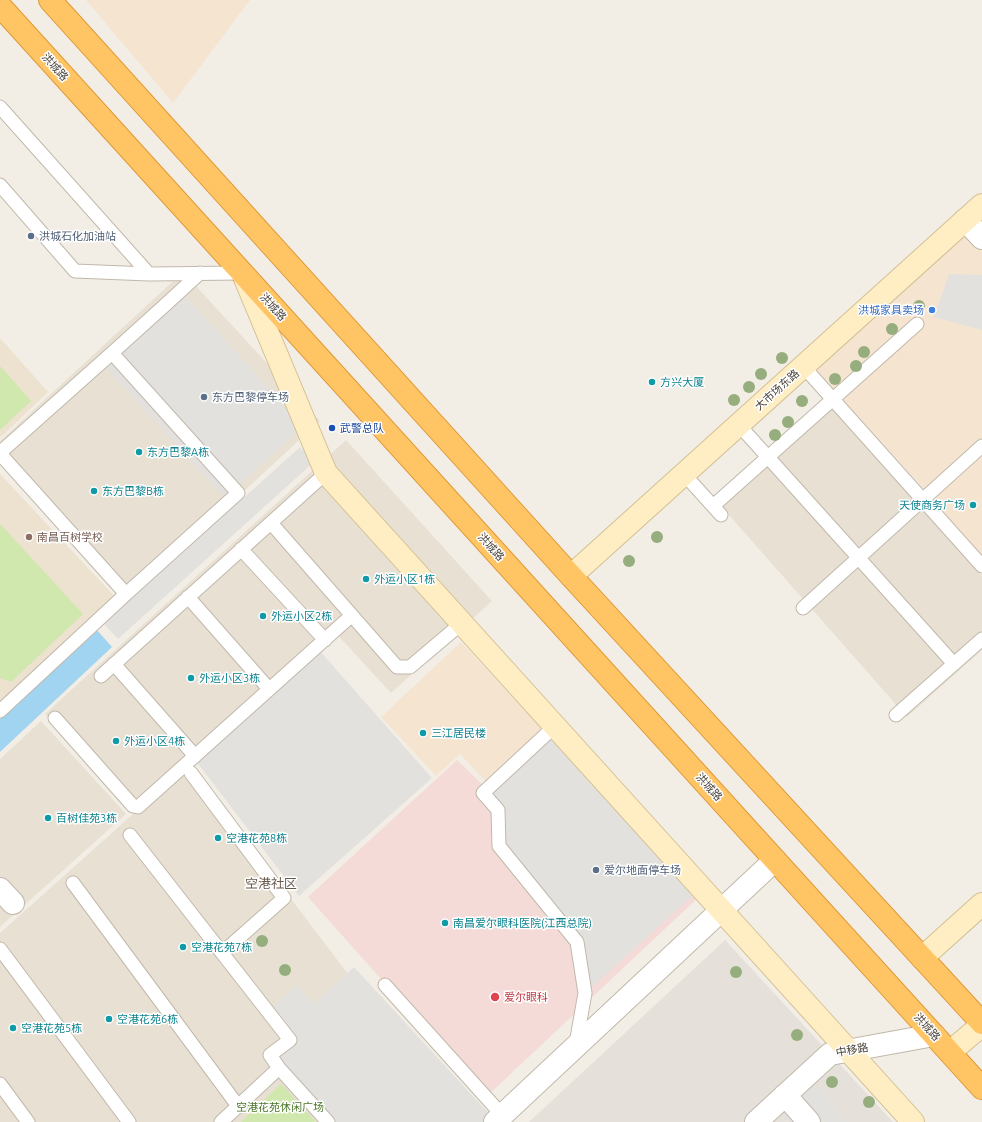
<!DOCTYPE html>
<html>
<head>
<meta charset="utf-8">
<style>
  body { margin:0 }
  canvas { display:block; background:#f3eee5 }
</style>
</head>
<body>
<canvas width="982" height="1122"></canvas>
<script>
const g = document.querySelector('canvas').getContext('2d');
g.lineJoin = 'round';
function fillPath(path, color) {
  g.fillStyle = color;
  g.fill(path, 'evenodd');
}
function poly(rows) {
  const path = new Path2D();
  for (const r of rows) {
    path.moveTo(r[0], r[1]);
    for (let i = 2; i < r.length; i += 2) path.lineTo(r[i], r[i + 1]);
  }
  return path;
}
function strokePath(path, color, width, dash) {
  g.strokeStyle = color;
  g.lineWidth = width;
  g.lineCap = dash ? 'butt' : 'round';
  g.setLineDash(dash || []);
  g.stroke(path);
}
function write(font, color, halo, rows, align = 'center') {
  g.font = font + ' Ubuntu,"Noto Sans SC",sans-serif';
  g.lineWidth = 3;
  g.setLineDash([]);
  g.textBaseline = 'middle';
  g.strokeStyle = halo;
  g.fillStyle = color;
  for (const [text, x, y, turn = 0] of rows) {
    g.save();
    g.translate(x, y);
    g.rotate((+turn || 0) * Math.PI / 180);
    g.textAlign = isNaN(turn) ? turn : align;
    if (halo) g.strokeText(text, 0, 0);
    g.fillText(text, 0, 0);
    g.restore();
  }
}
const residential = poly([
  [183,272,320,421,127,599,0,460,0,441],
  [825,400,982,576,982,650,907,717,714,498],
  [346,440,492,601,391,693,333,630,134,811,45,714],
  [41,721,126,814,0,927,0,759],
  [189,764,460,1122,0,1122,0,933]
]);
const commercial = poly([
  [86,0,250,0,173,103],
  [967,232,982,249,982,438,925,490,816,370],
  [982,452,982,558,929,500],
  [461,642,544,731,488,784,460,754,436,776,381,717]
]);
const industrial = poly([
  [725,940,893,1122,529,1122]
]);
const education = poly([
  [0,338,48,392,0,438],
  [0,474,118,600,0,709]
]);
const medical = poly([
  [551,726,700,896,486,1097,308,897,457,760,486,788]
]);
const green = poly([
  [0,366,31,401,0,430],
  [0,524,83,614,11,682,0,678],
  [281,1084,316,1122,241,1122]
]);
const parking = poly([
  [949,274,982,275,982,330,934,317],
  [184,295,303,426,225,498,105,367],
  [300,447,314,462,118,639,104,624],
  [319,650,432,778,299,896,196,761],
  [549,738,693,895,591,988,582,941,502,845,489,794],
  [354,967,494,1119,491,1122,337,1122,275,1053,290,1038,267,1012,297,985,314,1004],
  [813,1084,848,1122,790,1122,782,1113]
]);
const water = poly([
  [96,629,112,647,0,752,0,719]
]);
const lane = poly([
  [0,107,149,274,242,273],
  [0,185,75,271,149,274],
  [112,353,238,493,126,594,3,457,2,451,112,353,164,306,200,273],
  [803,366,982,566],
  [739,425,954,664],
  [684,474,721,515],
  [713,506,917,324],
  [271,523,397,667,410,667,462,623],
  [241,549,325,640],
  [188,597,269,689],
  [803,608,982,446],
  [114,664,195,756],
  [101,676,326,473],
  [0,711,126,594],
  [896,715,982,639],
  [55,718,133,806,138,807,351,616],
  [555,726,483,793,498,810,499,846,577,942,585,993,576,1044],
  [191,773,284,898,222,953],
  [130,835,290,1040,270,1055,279,1068],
  [73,883,238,1106],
  [0,949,129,1122],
  [385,985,502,1115],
  [0,1084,28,1122],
  [221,1122,279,1068,328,1122]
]);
const street = poly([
  [965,220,982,238],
  [0,889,13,903],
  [785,1095,809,1122],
  [495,1122,775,860],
  [756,1122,830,1054,934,1035]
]);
const secondary = poly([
  [244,276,326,473,913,1122],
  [571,576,982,205],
  [922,958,982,904],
  [950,1052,982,1025]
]);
const highway = poly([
  [50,0,571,576,982,1023],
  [0,6,982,1088]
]);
const trees = [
  [919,306],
  [892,329],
  [864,352],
  [782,358],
  [856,366],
  [761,374],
  [835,379],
  [749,387],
  [734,400],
  [802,401],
  [788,422],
  [775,435],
  [657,537],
  [629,561],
  [262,941],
  [285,970],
  [736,972],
  [797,1035],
  [832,1082],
  [869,1102]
];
const markers = [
  [31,236,4,"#5c6f8a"],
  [932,310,4,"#3f7fe0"],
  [652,382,4,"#0f9aa8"],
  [204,397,4,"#5c6f8a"],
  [332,428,4,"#1a4fb4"],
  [139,452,4,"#0f9aa8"],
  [94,491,4,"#0f9aa8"],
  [973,505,4,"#0f9aa8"],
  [29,537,4,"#8d6e63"],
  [366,579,4,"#0f9aa8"],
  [263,616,4,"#0f9aa8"],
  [191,678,4,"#0f9aa8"],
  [423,733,4,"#0f9aa8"],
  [116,741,4,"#0f9aa8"],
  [48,818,4,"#0f9aa8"],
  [218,838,4,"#0f9aa8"],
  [596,870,4,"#5c6f8a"],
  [445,923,4,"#0f9aa8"],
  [183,947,4,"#0f9aa8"],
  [495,997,5,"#e0444e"],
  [109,1019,4,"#0f9aa8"],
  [13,1028,4,"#0f9aa8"]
];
const streetNames = [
  ["洪城路",55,67,48],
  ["洪城路",273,307,48],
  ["大市场东路",777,390,-42],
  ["洪城路",491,547,48],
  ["洪城路",709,787,48],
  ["洪城路",927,1027,48],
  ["中移路",852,1050,-10]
];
const serviceNames = [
  ["洪城石化加油站",39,236],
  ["东方巴黎停车场",212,397],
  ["爱尔地面停车场",604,870]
];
const shopNames = [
  ["洪城家具卖场",924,310]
];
const cultureNames = [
  ["方兴大厦",660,382],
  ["东方巴黎A栋",147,452],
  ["东方巴黎B栋",102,491],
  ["天使商务广场",965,505,"right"],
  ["外运小区1栋",374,579],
  ["外运小区2栋",271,616],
  ["外运小区3栋",199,678],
  ["三江居民楼",431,733],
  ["外运小区4栋",124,741],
  ["百树佳苑3栋",56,818],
  ["空港花苑8栋",226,838],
  ["南昌爱尔眼科医院(江西总院)",453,923],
  ["空港花苑7栋",191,947],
  ["空港花苑6栋",117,1019],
  ["空港花苑5栋",21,1028]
];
const transitNames = [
  ["武警总队",340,428]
];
const educationNames = [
  ["南昌百树学校",37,537]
];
const healthNames = [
  ["爱尔眼科",504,997]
];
const parkNames = [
  ["空港花苑休闲广场",280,1107]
];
const quarterNames = [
  ["空港社区",271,884]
];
fillPath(residential, '#e7e0d3');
fillPath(commercial, '#f5e4d0');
fillPath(industrial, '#e5e0da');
fillPath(education, '#ece2cf');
fillPath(medical, '#f4dbd8');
fillPath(green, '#d0e8ad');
fillPath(parking, '#e3e1de');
fillPath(water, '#a1d4f0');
strokePath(lane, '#c1b8ab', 15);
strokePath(street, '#c1b8ab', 24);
strokePath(secondary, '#d3c095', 24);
strokePath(highway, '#de9734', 24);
strokePath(lane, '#fff', 13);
strokePath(street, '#fff', 22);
strokePath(secondary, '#ffeec3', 22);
strokePath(highway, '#ffc464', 22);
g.fillStyle = '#96ad7d';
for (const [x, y] of trees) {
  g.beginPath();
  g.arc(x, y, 6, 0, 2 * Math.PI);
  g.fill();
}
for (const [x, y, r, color] of markers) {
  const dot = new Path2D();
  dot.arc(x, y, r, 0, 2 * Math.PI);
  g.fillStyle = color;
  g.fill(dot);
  strokePath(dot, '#fff', 1.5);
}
write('11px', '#453e35', '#fff', streetNames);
write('11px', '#4e5e75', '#fff', serviceNames, 'left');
write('11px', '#366cbe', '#fff', shopNames, 'right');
write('11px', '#0d838f', '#fff', cultureNames, 'left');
write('11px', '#164399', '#fff', transitNames, 'left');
write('11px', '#785e54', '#fff', educationNames, 'left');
write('11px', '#be3a42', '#fff', healthNames, 'left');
write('11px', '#4a7728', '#fff', parkNames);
write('13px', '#685b4c', '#fff', quarterNames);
</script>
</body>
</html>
